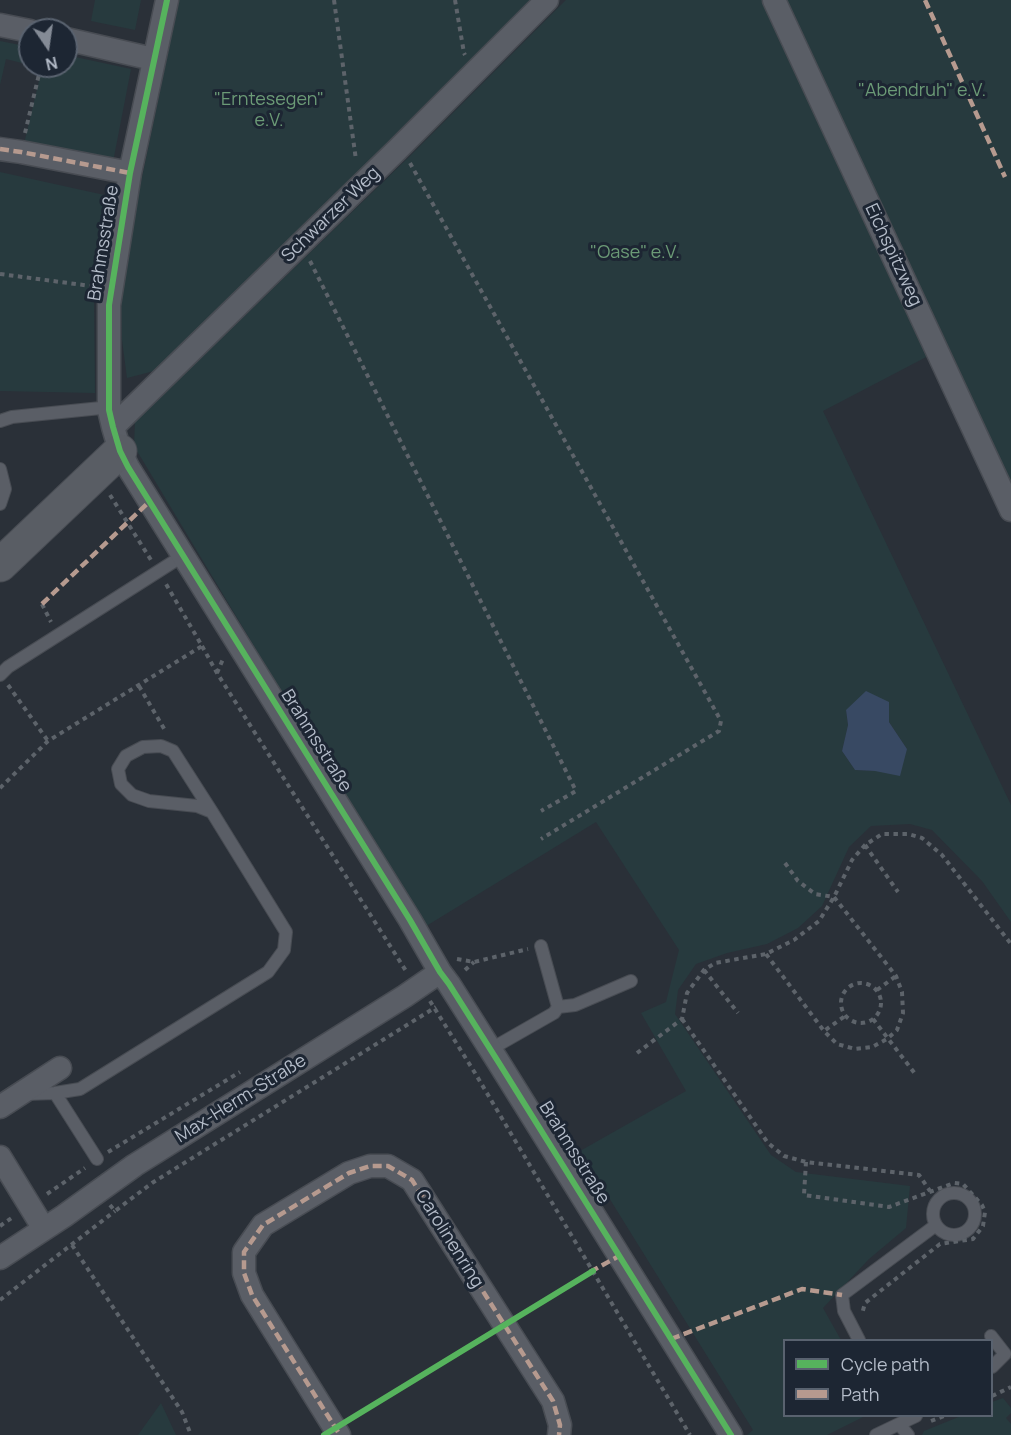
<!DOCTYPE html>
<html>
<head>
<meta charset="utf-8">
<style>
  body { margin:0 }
  #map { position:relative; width:1011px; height:1435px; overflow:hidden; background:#2a3038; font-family:Manrope,sans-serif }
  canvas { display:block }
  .legend { position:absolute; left:783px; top:1339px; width:210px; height:78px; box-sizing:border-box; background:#1d2633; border:2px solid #59626f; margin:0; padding:8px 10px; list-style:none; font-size:18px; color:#b4bcc9 }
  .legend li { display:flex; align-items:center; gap:12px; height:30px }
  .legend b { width:30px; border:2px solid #59626f }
  .north { position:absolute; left:18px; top:18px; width:60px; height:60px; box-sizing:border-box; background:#1d2633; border:2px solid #59626f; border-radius:50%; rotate:167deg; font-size:16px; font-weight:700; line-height:24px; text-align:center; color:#b4bcc9 }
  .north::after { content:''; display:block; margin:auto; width:21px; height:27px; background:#848b96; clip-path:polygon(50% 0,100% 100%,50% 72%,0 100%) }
</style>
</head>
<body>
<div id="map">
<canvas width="1011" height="1435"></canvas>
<ul class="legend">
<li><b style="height:8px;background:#56b35d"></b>Cycle path</li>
<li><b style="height:8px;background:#b69a8f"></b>Path</li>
</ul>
<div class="north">N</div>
</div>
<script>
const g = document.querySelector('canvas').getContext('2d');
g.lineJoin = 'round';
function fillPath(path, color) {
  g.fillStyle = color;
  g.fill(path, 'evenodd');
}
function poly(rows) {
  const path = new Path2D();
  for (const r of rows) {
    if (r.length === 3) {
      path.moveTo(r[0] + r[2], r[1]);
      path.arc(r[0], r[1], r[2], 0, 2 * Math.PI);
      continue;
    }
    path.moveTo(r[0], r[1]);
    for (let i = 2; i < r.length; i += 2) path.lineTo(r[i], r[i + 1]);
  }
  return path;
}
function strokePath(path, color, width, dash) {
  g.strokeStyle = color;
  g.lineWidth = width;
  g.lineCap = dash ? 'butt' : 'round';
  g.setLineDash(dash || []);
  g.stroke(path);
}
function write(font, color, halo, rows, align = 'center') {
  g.font = font + ' Manrope,sans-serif';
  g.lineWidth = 6;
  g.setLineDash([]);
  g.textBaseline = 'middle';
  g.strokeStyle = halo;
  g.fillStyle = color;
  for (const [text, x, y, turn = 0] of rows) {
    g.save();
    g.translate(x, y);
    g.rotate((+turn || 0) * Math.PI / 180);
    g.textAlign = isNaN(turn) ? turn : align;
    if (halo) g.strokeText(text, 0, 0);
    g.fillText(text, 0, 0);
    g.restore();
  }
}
const green = poly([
  [95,0,141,0,135,30,91,21],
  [179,0,535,0,196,340,154,371,127,378,122,340,121,298,130,235],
  [566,0,768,0,932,354,823,411,1011,805,1011,922,982,881,932,830,910,824,871,826,849,847,822,906,798,928,767,944,727,953,696,964,678,990,675,1014,771,1155,796,1172,910,1186,906,1228,869,1259,823,1308,841,1340,784,1340,784,1416,865,1416,827,1435,747,1435,753,1430,580,1151,686,1091,641,1013,666,1002,679,950,596,822,423,928,134,446,135,422,411,155],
  [846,710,889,722,907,749,875,771,855,770,842,751,848,725],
  [784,0,1011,0,1011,494],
  [0,41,30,47,30,65,6,59,0,85],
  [66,55,131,69,113,162,24,144,42,68,36,66,66,66],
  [0,172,109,196,94,295,95,393,0,391],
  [1003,1398,1011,1408,1011,1413,1006,1418,1011,1424,1011,1435,922,1435,924,1431,961,1416,992,1416,992,1402],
  [161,1403,176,1435,138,1435]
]);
const water = poly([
  [866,691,889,702,889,722,907,749,900,776,875,771,855,770,842,751,848,725,846,710]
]);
const path = poly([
  [334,0,356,160],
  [455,0,464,53,465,55],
  [25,133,41,66],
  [410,163,721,721,719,731,541,839],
  [310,261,576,791,541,811],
  [0,274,91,286],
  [110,495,151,560],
  [42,604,51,622],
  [202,646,217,673,406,971],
  [217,673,223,659],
  [8,685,48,741],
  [139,686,166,732],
  [0,788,48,741,202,646,166,584],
  [865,845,898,892],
  [785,863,798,881,815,894,834,897,896,976,902,992,903,1013,897,1030,887,1039,872,1047,855,1049,837,1044,824,1031,845,1016],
  [766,954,824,1031],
  [457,959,474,962,528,949],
  [465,970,474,962],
  [704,970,738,1013],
  [861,1003,20],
  [877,990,896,976],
  [430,1001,475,1073,690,1435],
  [682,1019,768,1143,784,1156,806,1162,919,1175,930,1191],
  [873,1019,916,1075],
  [637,1053,682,1019,687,993,704,970,715,963,766,954,794,940,819,921,834,897,852,860,865,845,882,834,908,834,922,838,942,855,1011,944],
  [108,1152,240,1072],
  [806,1162,804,1195,889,1207,954,1183,963,1184,982,1205,985,1212,983,1226,973,1239,940,1244,865,1303,862,1314],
  [47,1194,85,1168],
  [110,1205,115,1211,152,1183,436,1007],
  [0,1226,13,1217],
  [72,1245,182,1412,191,1435],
  [0,1300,115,1211],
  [992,1396,1011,1387],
  [931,1421,944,1416]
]);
const lane = poly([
  [0,421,12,417,101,408,109,410],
  [0,469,5,489,0,504],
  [0,675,8,667,184,555],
  [558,1007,575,1005,631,981],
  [491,1049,554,1013,558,1007,541,946],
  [55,1093,97,1159],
  [26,1094,55,1093,80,1089,268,972,284,950,286,932,212,812,173,751,161,746,143,747,126,756,118,769,121,784,132,795,149,801,197,806,212,812],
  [954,1214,21],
  [991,1336,1005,1354,992,1367],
  [859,1340,844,1311,842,1295,936,1225],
  [899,1424,916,1416],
  [876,1435,899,1424,908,1435]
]);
const street = poly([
  [167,0,130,173,109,305,109,410,113,427,120,451,128,467,410,920,440,972,449,984,499,1063,731,1435],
  [774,0,1011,510],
  [0,25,30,31],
  [66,39,153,59],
  [0,149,21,152,130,173],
  [113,427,397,150,547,0],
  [0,1107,60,1068],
  [0,1157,44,1229],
  [0,1258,64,1216,135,1165,405,996,440,972],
  [339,1435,252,1295,244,1273,244,1252,263,1225,349,1173,370,1166,388,1166,412,1180,553,1401,560,1425,559,1435]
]);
const secondary = poly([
  [0,565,120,451]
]);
const quiet = poly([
  [925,0,1005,177],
  [0,149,21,152,130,173],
  [42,604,150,501],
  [590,1272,619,1256],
  [671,1339,802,1289,842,1295],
  [338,1432,252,1295,244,1273,244,1252,263,1225,349,1173,370,1166,388,1166,412,1180,553,1401,560,1425,559,1435]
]);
const cycleway = poly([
  [167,0,130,173,109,305,109,410,113,427,120,451,128,467,410,920,440,972,449,984,499,1063,731,1435],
  [324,1435,593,1271]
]);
const parkNames = [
  ["\"Abendruh\" e.V.",922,91],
  ["\"Erntesegen\"",269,100],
  ["e.V.",269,121],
  ["\"Oase\" e.V.",635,253]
];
const streetNames = [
  ["Schwarzer Weg",331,215,-44],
  ["Brahmsstraße",104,243,-81],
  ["Eichspitzweg",893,255,65],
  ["Brahmsstraße",316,741,58],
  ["Max-Herm-Straße",241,1099,-32],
  ["Brahmsstraße",574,1153,58],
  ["Carolinenring",449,1239,58]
];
fillPath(green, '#273a3e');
fillPath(water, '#384963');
strokePath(lane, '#484c53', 14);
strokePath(street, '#484c53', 25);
strokePath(secondary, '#484c53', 35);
strokePath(path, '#5d636a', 4, [4.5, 4.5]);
strokePath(lane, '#5a5e66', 12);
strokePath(street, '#5a5e66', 22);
strokePath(secondary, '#595d64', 33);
strokePath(quiet, '#b69a8f', 4.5, [9, 4.5]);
strokePath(cycleway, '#56b35d', 6);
write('18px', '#6b9a76', '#1d2633', parkNames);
write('18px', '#b4bcc9', '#1d2633', streetNames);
</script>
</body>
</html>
